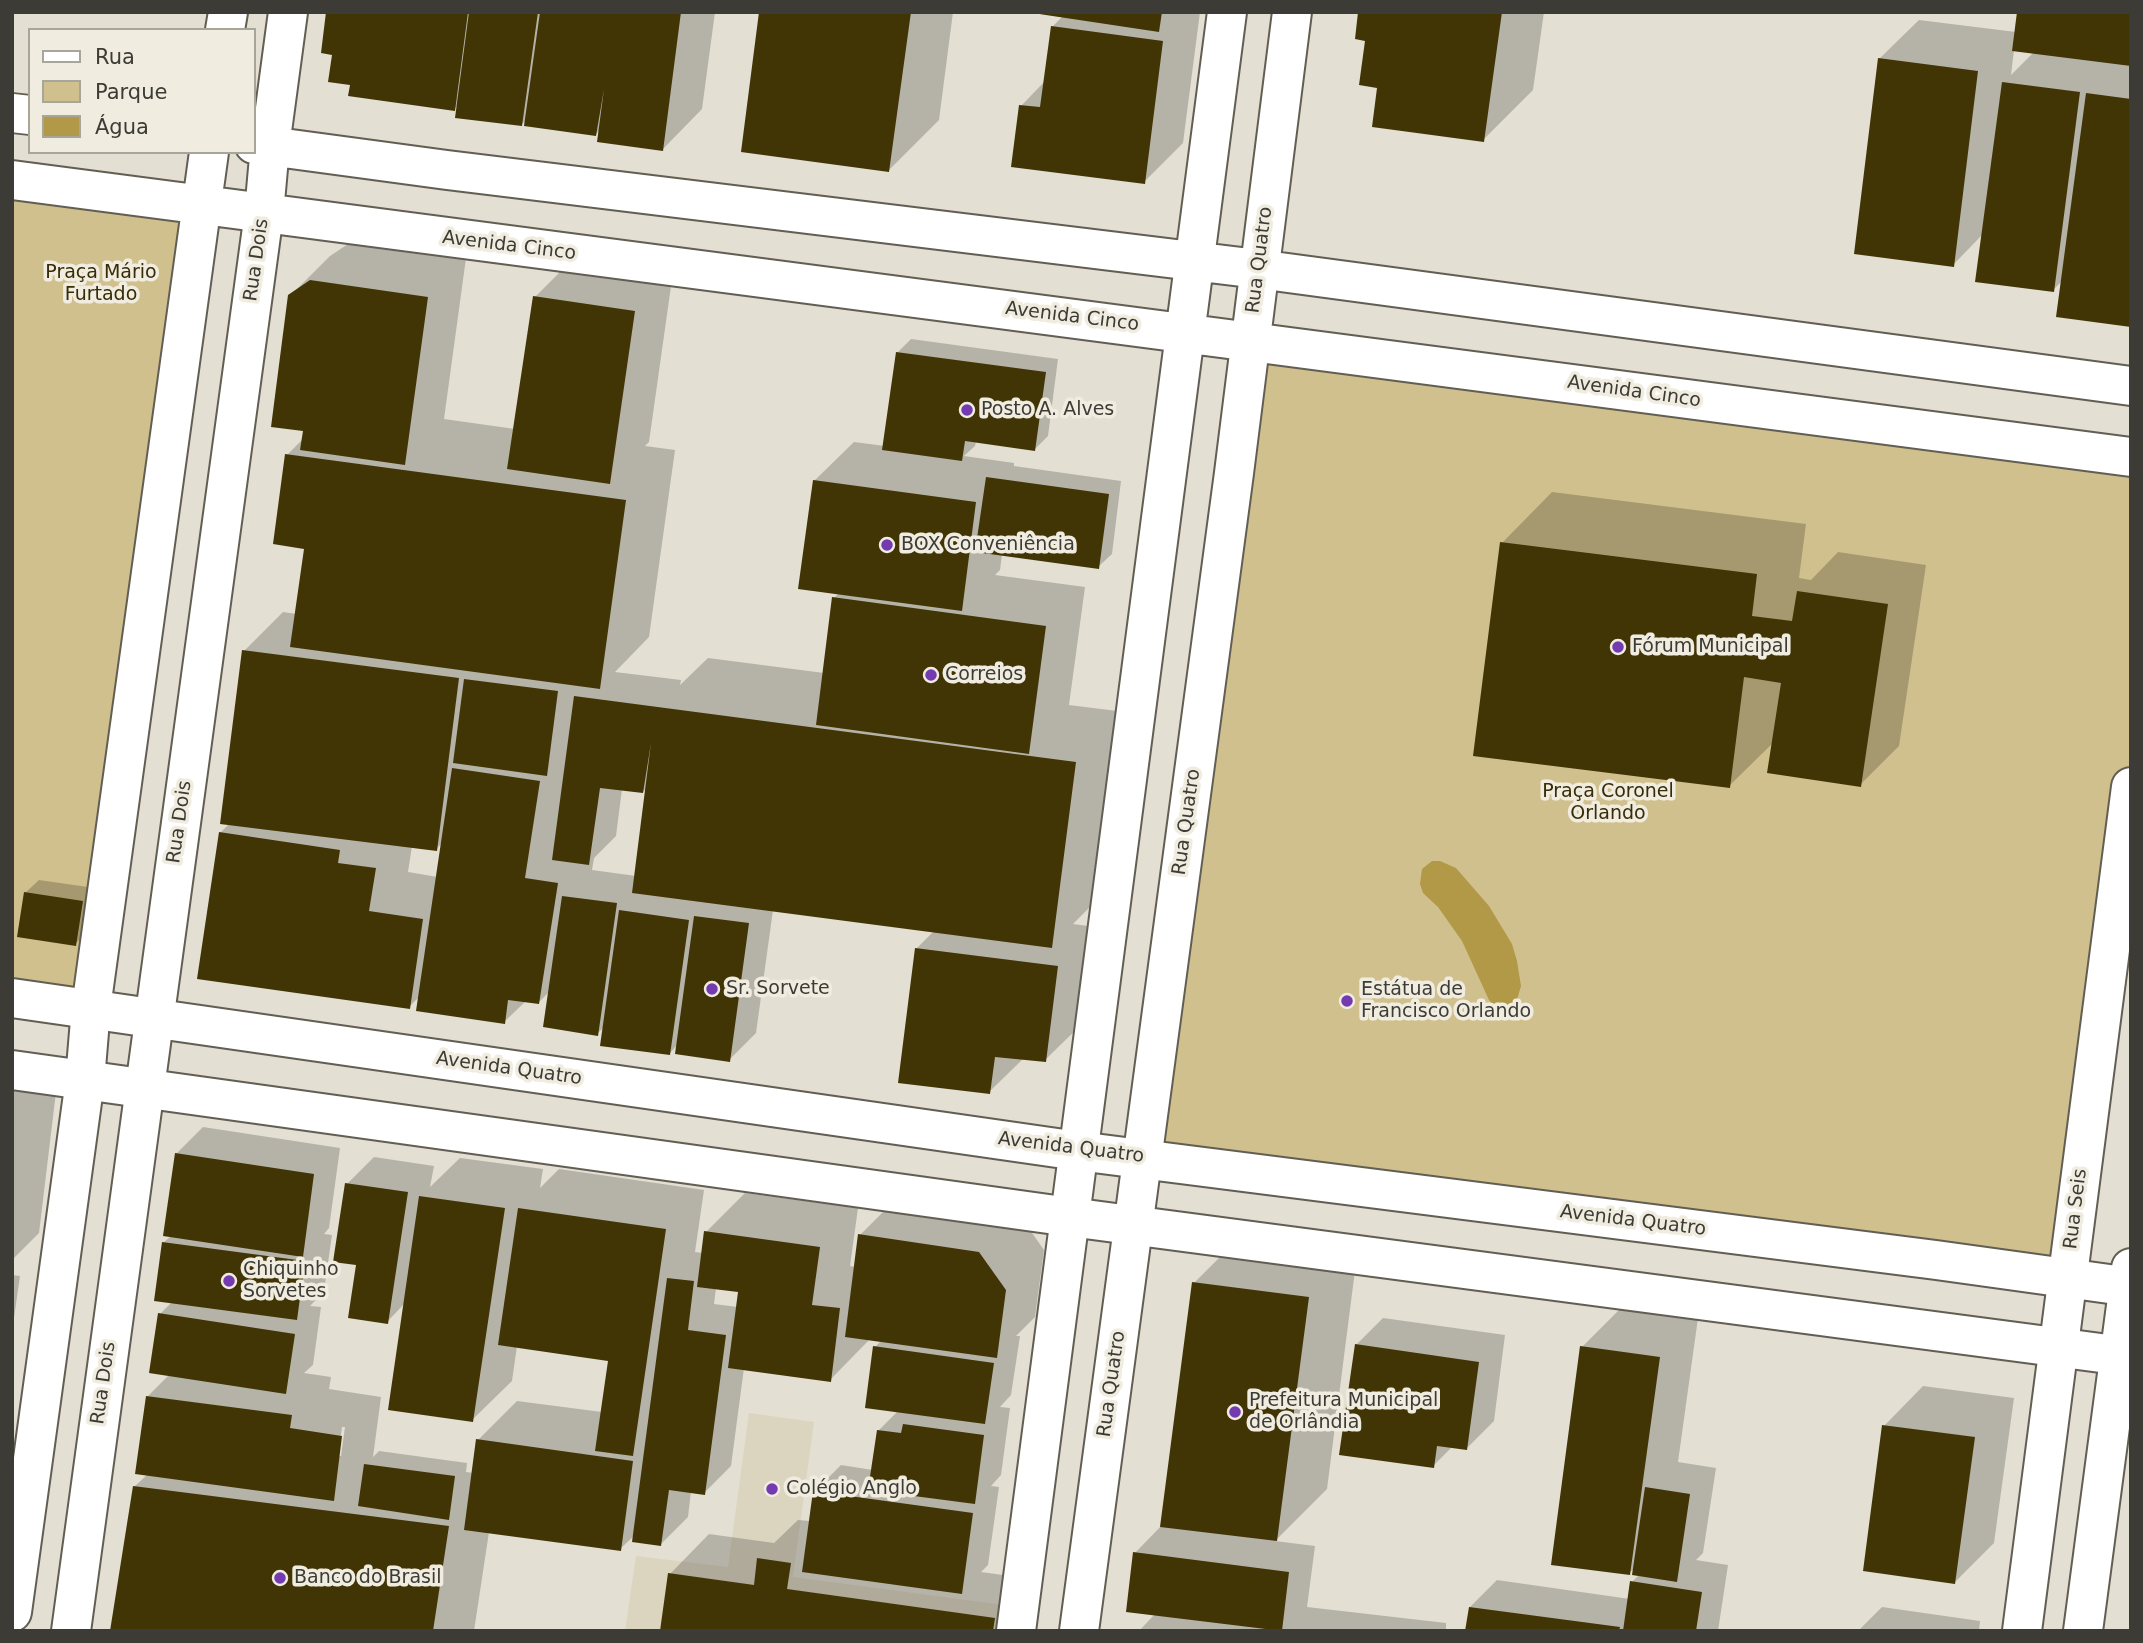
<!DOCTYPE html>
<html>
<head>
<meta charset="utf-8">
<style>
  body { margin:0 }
  #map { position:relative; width:2143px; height:1643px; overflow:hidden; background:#e3dfd2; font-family:"DejaVu Sans",sans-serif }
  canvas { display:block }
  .frame { position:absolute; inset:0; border:14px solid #3c3b36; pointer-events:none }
  .legend { position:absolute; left:28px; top:28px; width:228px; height:126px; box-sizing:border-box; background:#f0ecdf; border:2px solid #a8a59b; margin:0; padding:9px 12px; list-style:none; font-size:21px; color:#3c3b36 }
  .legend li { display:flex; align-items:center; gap:14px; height:35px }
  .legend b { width:35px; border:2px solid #a8a59b }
</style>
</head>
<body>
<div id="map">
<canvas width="2143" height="1643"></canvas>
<div class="frame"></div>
<ul class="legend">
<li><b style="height:9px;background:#fff"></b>Rua</li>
<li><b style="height:19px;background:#d0c08d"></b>Parque</li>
<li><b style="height:19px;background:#b29947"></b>Água</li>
</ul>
</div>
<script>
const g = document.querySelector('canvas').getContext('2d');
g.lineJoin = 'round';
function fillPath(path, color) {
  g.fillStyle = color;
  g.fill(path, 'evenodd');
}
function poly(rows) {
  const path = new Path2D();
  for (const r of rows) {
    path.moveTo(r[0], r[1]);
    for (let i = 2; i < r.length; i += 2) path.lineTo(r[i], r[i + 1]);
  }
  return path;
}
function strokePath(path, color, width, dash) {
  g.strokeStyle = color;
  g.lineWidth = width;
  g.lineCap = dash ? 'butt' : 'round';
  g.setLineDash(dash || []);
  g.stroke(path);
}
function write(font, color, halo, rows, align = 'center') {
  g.font = font + ' "DejaVu Sans",sans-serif';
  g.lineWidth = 7;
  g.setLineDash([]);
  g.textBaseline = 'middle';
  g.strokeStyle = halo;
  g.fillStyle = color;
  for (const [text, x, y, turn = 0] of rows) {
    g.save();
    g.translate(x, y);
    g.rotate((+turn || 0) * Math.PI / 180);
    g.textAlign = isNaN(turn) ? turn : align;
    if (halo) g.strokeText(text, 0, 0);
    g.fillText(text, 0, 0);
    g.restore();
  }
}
const built = poly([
  [749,1413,814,1422,793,1577,1019,1607,1016,1631,625,1631,636,1556,728,1567]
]);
const green = poly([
  [12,182,202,207,89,1006,12,996],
  [1250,341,2131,457,2131,789,2068,1277,1143,1158]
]);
const water = poly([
  [1432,861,1440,861,1456,868,1489,906,1512,944,1517,961,1521,986,1516,1003,1506,1010,1495,1007,1489,1000,1462,941,1438,907,1423,893,1420,884,1422,869]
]);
const shadow = poly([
  [328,12,715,12,702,109,663,149,600,130,596,134,527,119,522,124,458,105,454,109,333,53],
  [761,12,953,12,939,120,889,170],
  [1027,12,1200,12,1183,143,1144,182,1021,106,1045,81,1052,27,1062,17],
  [1360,12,1544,12,1533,90,1483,140,1379,86],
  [2131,12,2131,325,2062,281,2053,290,1983,234,1953,265,1879,59,1919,20,2016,32],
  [2014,50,2034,52,2011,75],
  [351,242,466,258,444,419,515,429,535,297,574,258,673,272,649,442,645,446,675,450,649,637,615,672,681,680,680,685,708,658,824,673,834,598,839,593,814,481,854,442,885,446,897,353,911,339,1058,359,1048,436,1035,449,976,441,975,446,964,456,1014,463,1014,466,1121,481,1112,554,1098,567,1002,554,1000,570,995,575,1085,587,1069,705,1125,712,1101,896,1073,924,1096,927,1085,1021,1045,1060,1024,1058,989,1092,916,949,934,931,773,910,756,1033,729,1060,678,1044,670,1053,605,1026,597,1034,549,992,539,1002,526,1001,504,1022,420,996,409,1007,220,833,230,823,244,651,283,612,297,614,306,547,287,455,304,438,305,430,290,296,330,256],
  [647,787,636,876,592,870,594,858,616,836,622,789,643,792],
  [443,842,438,877,408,872,412,846,436,849],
  [1552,492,1806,524,1799,578,1811,580,1838,552,1926,565,1899,746,1860,785,1774,742,1729,786,1502,543],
  [39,880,95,888,89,931,75,944,25,893],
  [12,1068,56,1092,39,1233,12,1260],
  [203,1127,340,1148,329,1228,324,1234,332,1235,324,1291,310,1306,321,1307,313,1365,304,1373,331,1377,329,1389,381,1397,373,1457,379,1451,467,1463,466,1472,474,1473,478,1440,517,1401,602,1412,610,1360,517,1346,512,1381,472,1420,405,1303,387,1322,358,1263,347,1184,374,1157,434,1166,430,1187,460,1158,543,1169,540,1188,559,1169,704,1190,695,1252,703,1253,706,1232,745,1193,858,1208,850,1266,856,1267,860,1235,899,1196,1018,1213,1044,1250,1035,1317,1016,1336,1020,1336,1011,1395,1000,1407,1010,1408,1001,1475,991,1486,999,1487,988,1565,981,1572,1033,1579,1026,1631,662,1631,670,1574,709,1534,774,1543,798,1520,810,1521,814,1492,841,1465,873,1470,878,1431,898,1411,875,1347,882,1340,870,1339,830,1380,744,1368,731,1466,704,1493,691,1491,688,1517,661,1544,635,1535,620,1549,489,1532,474,1631,112,1631,135,1486,148,1474,147,1397,170,1374,160,1314,172,1302,163,1243,171,1236,176,1154],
  [716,1288,740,1291,738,1307,714,1304],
  [342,1427,345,1427,341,1456,338,1456],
  [1244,1233,1358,1247,1327,1489,1275,1541,1315,1546,1307,1607,1446,1623,1446,1631,1139,1631,1155,1614,1135,1553,1162,1525,1194,1283],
  [12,1275,20,1276,12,1332],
  [1621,1308,1698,1318,1678,1462,1716,1468,1703,1553,1696,1560,1728,1565,1718,1631,1467,1631,1470,1607,1497,1580,1630,1599,1632,1582,1639,1575,1635,1568,1629,1573,1582,1347],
  [1383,1318,1505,1335,1494,1421,1467,1448,1453,1446,1433,1466,1356,1345],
  [1923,1386,2014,1398,1994,1543,1955,1582,1884,1426],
  [1882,1607,1980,1621,1979,1631,1858,1631]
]);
const building = poly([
  [326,12,468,12,455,111,348,96,350,85,328,82,332,55,321,53],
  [469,12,538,12,522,126,455,118],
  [540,12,681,12,663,151,597,142,604,89,596,136,524,126],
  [759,12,911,12,889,172,741,152],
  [1026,12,1162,12,1159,32],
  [1358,12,1502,12,1484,142,1372,127,1377,88,1359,85,1365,41,1355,39],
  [2017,12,2131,12,2131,66,2012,51],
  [1051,26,1163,41,1145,184,1011,167,1019,105,1040,107],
  [1878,58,1978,71,1954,267,1854,254],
  [2002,82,2080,92,2054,292,1975,282],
  [2086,93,2131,99,2131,327,2056,317],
  [310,280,428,297,405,465,300,450,303,431,271,427,288,295],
  [533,296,635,311,610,484,507,469],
  [896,352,1046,372,1035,451,965,441,962,461,882,450],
  [285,454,626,500,600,689,290,647,304,549,273,544],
  [986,477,1109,494,1099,569,975,552],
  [813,480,976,502,962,611,798,589],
  [1500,542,1757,574,1752,616,1792,621,1797,591,1888,604,1861,787,1767,773,1781,683,1744,677,1730,788,1473,756],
  [832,597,1046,626,1029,754,816,725],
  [242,650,459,678,437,851,220,824],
  [464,679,558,691,547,776,453,763],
  [574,696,1076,762,1052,948,632,893,651,743,643,793,600,788,589,865,552,860],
  [452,768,540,781,525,878,558,883,539,1004,508,1000,505,1024,416,1011],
  [219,832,340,850,338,863,376,868,369,911,423,919,410,1009,197,979],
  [24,892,83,901,76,946,17,937],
  [562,896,617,903,598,1036,543,1027],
  [619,910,689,920,670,1055,600,1046],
  [694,916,749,923,730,1062,675,1054],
  [915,948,1058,966,1046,1062,995,1057,990,1094,898,1083],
  [175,1153,314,1174,303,1257,163,1236],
  [345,1183,408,1192,388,1324,348,1318,356,1265,333,1262],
  [419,1196,505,1208,473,1422,388,1410],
  [518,1208,666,1229,633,1456,595,1451,608,1361,498,1345],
  [704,1231,820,1247,812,1305,840,1308,831,1382,728,1368,738,1292,697,1287],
  [858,1234,979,1252,1006,1290,997,1358,845,1337],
  [162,1242,305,1261,297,1320,154,1301],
  [667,1278,694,1281,688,1330,726,1335,705,1495,669,1490,661,1546,632,1542],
  [1192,1282,1309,1297,1277,1541,1160,1527],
  [158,1313,295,1334,286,1394,149,1373],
  [1355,1344,1479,1362,1467,1450,1437,1446,1434,1468,1339,1455],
  [873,1346,994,1363,985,1424,865,1408],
  [1580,1346,1660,1357,1630,1575,1551,1565],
  [146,1396,292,1415,290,1428,342,1436,334,1501,135,1474],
  [903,1424,984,1435,975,1504,868,1490,877,1430,901,1433],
  [1882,1425,1975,1437,1955,1584,1863,1571],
  [476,1439,633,1461,621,1551,464,1530],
  [364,1464,455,1476,449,1520,358,1506],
  [133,1486,449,1526,433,1631,110,1631],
  [1645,1487,1690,1494,1677,1582,1632,1575],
  [813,1491,973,1513,962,1594,802,1572],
  [1133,1552,1289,1572,1282,1631,1126,1612],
  [757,1558,791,1563,787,1589,995,1618,993,1631,660,1631,668,1573,754,1585],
  [1630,1581,1702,1592,1696,1631,1623,1631],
  [1469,1607,1620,1627,1619,1631,1465,1631]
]);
const street = poly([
  [225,30,228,12],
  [12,113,30,115],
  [254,144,447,170,1258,269,2131,386],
  [12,180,2131,457],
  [12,1612,85,1080,91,1008,209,152],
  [71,1631,264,213,270,146,288,12],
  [1016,1631,1227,12],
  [1079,1631,1234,473,1292,12],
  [2022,1631,2131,787],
  [2083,1631,2131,1268]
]);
const secondary = poly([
  [12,998,1078,1151,1936,1260,2131,1287],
  [12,1070,1070,1217,2131,1357]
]);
const markers = [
  [967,410,7,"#743ab0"],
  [887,545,7,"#743ab0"],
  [1618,647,7,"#743ab0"],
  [931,675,7,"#743ab0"],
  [712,989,7,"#743ab0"],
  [1347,1001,7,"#743ab0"],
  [229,1281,7,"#743ab0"],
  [1235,1412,7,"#743ab0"],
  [772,1489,7,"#743ab0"],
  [280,1578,7,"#743ab0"]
];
const streetNames = [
  ["Avenida Cinco",509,246,7],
  ["Rua Dois",257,260,-82],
  ["Rua Quatro",1260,260,-83],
  ["Avenida Cinco",1072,317,7],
  ["Avenida Cinco",1634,392,8],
  ["Rua Dois",180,822,-82],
  ["Rua Quatro",1187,822,-82],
  ["Avenida Quatro",509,1069,8],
  ["Avenida Quatro",1071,1148,7],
  ["Rua Seis",2076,1209,-83],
  ["Avenida Quatro",1633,1221,7],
  ["Rua Dois",104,1383,-82],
  ["Rua Quatro",1112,1384,-82]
];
const parkNames = [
  ["Praça Mário",101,273],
  ["Furtado",101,295],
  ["Praça Coronel",1608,792],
  ["Orlando",1608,814]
];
const poiNames = [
  ["Posto A. Alves",981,410],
  ["BOX Conveniência",901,545],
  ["Fórum Municipal",1632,647],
  ["Correios",945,675],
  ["Sr. Sorvete",726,989],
  ["Estátua de",1361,990],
  ["Francisco Orlando",1361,1012],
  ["Chiquinho",243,1270],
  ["Sorvetes",243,1292],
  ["Prefeitura Municipal",1249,1401],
  ["de Orlândia",1249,1423],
  ["Colégio Anglo",786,1489],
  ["Banco do Brasil",294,1578]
];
fillPath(built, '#dbd5c0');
fillPath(green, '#d0c08d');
fillPath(water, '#b29947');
fillPath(shadow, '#0003');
fillPath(building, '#413405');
strokePath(street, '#625e53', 42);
strokePath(secondary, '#625e53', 42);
strokePath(street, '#fff', 38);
strokePath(secondary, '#fff', 38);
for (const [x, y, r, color] of markers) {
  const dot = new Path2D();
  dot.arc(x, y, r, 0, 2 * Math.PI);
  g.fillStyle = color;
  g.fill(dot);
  strokePath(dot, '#f0ecdf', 2.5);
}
write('19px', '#3c3b36', '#f0ecdf', streetNames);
write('19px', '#372c07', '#f0ecdf', parkNames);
write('19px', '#3c3b36', '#f0ecdf', poiNames, 'left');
</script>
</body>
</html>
